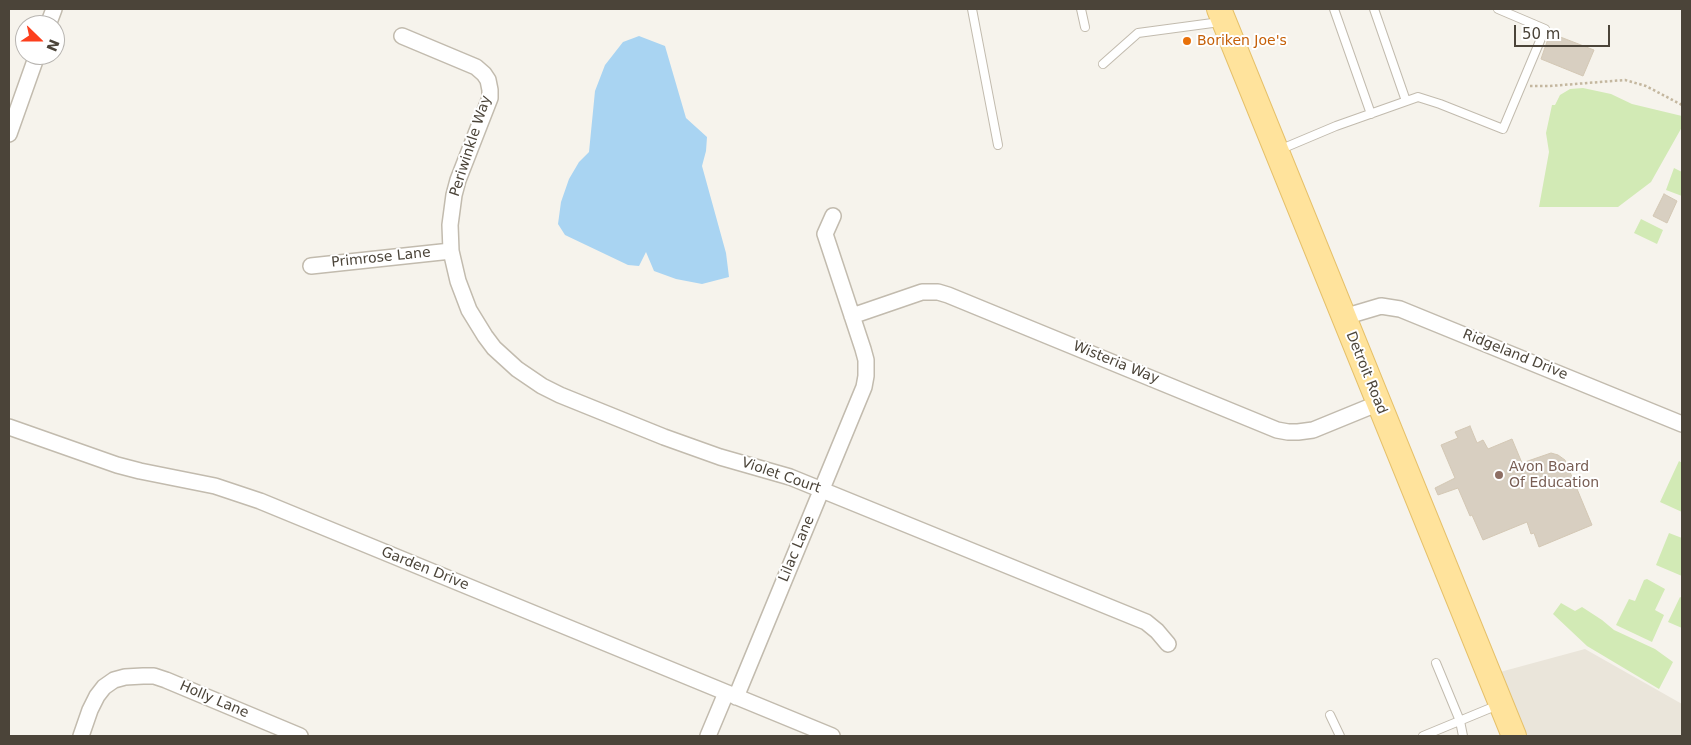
<!DOCTYPE html>
<html>
<head>
<meta charset="utf-8">
<style>
  body { margin:0 }
  #map { position:relative; width:1691px; height:745px; overflow:hidden; background:#f6f3ec; font-family:"DejaVu Sans",sans-serif }
  canvas { display:block }
  .frame { position:absolute; inset:0; border:10px solid #4b4439; pointer-events:none }
  .north { position:absolute; left:15px; top:15px; width:50px; height:50px; box-sizing:border-box; background:#fff; border:1px solid #b7b4b0; border-radius:50%; rotate:112deg; font-size:14px; font-weight:700; line-height:20px; text-align:center; color:#4b4439 }
  .north::after { content:''; display:block; margin:auto; width:18px; height:22px; background:#fc3f1d; clip-path:polygon(50% 0,100% 100%,50% 72%,0 100%) }
  .scale { position:absolute; left:1514px; top:25px; width:96px; height:22px; box-sizing:border-box; border:2px solid #4b4439; border-top:0; padding-left:6px; font-size:15px; line-height:18px; white-space:nowrap; color:#4b4439; -webkit-text-stroke:4px #fff; paint-order:stroke }
</style>
</head>
<body>
<div id="map">
<canvas width="1691" height="745"></canvas>
<div class="frame"></div>
<div class="north">N</div>
<div class="scale">50 m</div>
</div>
<script>
const g = document.querySelector('canvas').getContext('2d');
g.lineJoin = 'round';
function fillPath(path, color) {
  g.fillStyle = color;
  g.fill(path, 'evenodd');
}
function poly(rows) {
  const path = new Path2D();
  for (const r of rows) {
    path.moveTo(r[0], r[1]);
    for (let i = 2; i < r.length; i += 2) path.lineTo(r[i], r[i + 1]);
  }
  return path;
}
function strokePath(path, color, width, dash) {
  g.strokeStyle = color;
  g.lineWidth = width;
  g.lineCap = dash ? 'butt' : 'round';
  g.setLineDash(dash || []);
  g.stroke(path);
}
function write(font, color, halo, rows, align = 'center') {
  g.font = font + ' "DejaVu Sans",sans-serif';
  g.lineWidth = 4;
  g.setLineDash([]);
  g.textBaseline = 'middle';
  g.strokeStyle = halo;
  g.fillStyle = color;
  for (const [text, x, y, turn = 0] of rows) {
    g.save();
    g.translate(x, y);
    g.rotate((+turn || 0) * Math.PI / 180);
    g.textAlign = isNaN(turn) ? turn : align;
    if (halo) g.strokeText(text, 0, 0);
    g.fillText(text, 0, 0);
    g.restore();
  }
}
const residential = poly([
  [1585,649,1682,704,1682,736,1514,736,1489,675]
]);
const green = poly([
  [1583,88,1611,94,1632,104,1682,116,1682,127,1651,182,1618,207,1539,207,1549,152,1546,133,1552,105,1555,105,1560,95,1570,89],
  [1674,168,1682,172,1682,196,1666,190],
  [1641,219,1663,230,1657,244,1634,233],
  [1679,461,1682,463,1682,512,1660,502],
  [1669,533,1682,538,1682,576,1656,565],
  [1647,579,1665,589,1655,610,1664,615,1652,642,1616,625,1629,599,1635,601,1644,580],
  [1680,597,1682,598,1682,628,1668,622],
  [1561,603,1575,611,1582,607,1602,620,1614,630,1655,649,1673,662,1659,689,1587,646,1553,614]
]);
const water = poly([
  [639,36,665,46,686,118,707,137,706,151,702,166,726,253,729,277,702,284,676,279,654,271,646,252,639,266,628,265,565,235,558,224,561,202,569,179,579,162,589,152,595,91,605,65,623,42]
]);
const building = poly([
  [1550,33,1594,50,1583,76,1541,59,1550,33],
  [1664,194,1677,201,1667,223,1653,216,1664,194],
  [1470,426,1477,443,1483,440,1488,449,1512,439,1522,463,1551,453,1558,455,1565,460,1592,525,1539,547,1534,533,1531,534,1527,522,1483,540,1472,515,1470,516,1458,488,1438,495,1435,488,1455,478,1441,445,1458,438,1455,432,1470,426]
]);
const path = poly([
  [1530,86,1550,86,1625,80,1646,86,1682,105]
]);
const service = poly([
  [972,9,998,145],
  [1081,9,1085,27],
  [1334,9,1371,114],
  [1374,9,1406,101],
  [1103,64,1138,33,1220,22],
  [1279,150,1336,126,1418,97,1440,104,1503,129,1545,29,1498,9],
  [1436,663,1460,721,1463,736],
  [1330,715,1340,736],
  [1423,736,1498,705]
]);
const minor = poly([
  [48,25,54,9],
  [402,36,476,67,484,74,488,80,490,90,490,98,458,180,454,195,450,225,451,251,458,281,469,310,485,336,494,348,517,369,542,386,560,395,664,437,720,457,790,477,1146,622,1157,631,1168,644],
  [9,134,37,55],
  [311,266,451,251],
  [852,316,922,292,938,292,948,295,1277,430,1288,432,1298,432,1313,430,1379,403],
  [1344,317,1381,306,1400,309,1682,424],
  [9,427,117,465,140,471,215,486,260,501,832,736],
  [736,697,864,387,866,376,866,360,863,349,825,234,833,216],
  [81,736,90,710,97,696,104,687,114,680,125,677,143,676,154,676,166,680,300,736],
  [708,736,726,693]
]);
const primary = poly([
  [1219,9,1514,736]
]);
const markers = [
  [1187,41,5,"#e8710a"],
  [1499,475,5,"#8d6e63"]
];
const foodNames = [
  ["Boriken Joe's",1197,41]
];
const streetNames = [
  ["Periwinkle Way",471,146,-72],
  ["Primrose Lane",381,258,-6],
  ["Ridgeland Drive",1515,355,22],
  ["Wisteria Way",1116,363,22],
  ["Detroit Road",1366,373,68],
  ["Violet Court",781,476,19],
  ["Lilac Lane",797,549,-67],
  ["Garden Drive",425,569,22],
  ["Holly Lane",214,700,23]
];
const educationNames = [
  ["Avon Board",1509,467],
  ["Of Education",1509,483]
];
fillPath(residential, '#eae5da');
fillPath(green, '#d2eab5');
fillPath(water, '#a9d4f2');
fillPath(building, '#d8cfc1');
strokePath(building, '#d3c7b4', 1);
strokePath(service, '#c2bbae', 10);
strokePath(minor, '#c2bbae', 18);
strokePath(primary, '#e6c16a', 26);
strokePath(path, '#c4b79f', 2.5, [2.5, 2.5]);
strokePath(service, '#fff', 8);
strokePath(minor, '#fff', 15);
strokePath(primary, '#ffe39c', 24);
for (const [x, y, r, color] of markers) {
  const dot = new Path2D();
  dot.arc(x, y, r, 0, 2 * Math.PI);
  g.fillStyle = color;
  g.fill(dot);
  strokePath(dot, '#fff', 2);
}
write('14px', '#c56008', '#fff', foodNames, 'left');
write('14px', '#4b4439', '#fff', streetNames);
write('14px', '#785e54', '#fff', educationNames, 'left');
</script>
</body>
</html>
